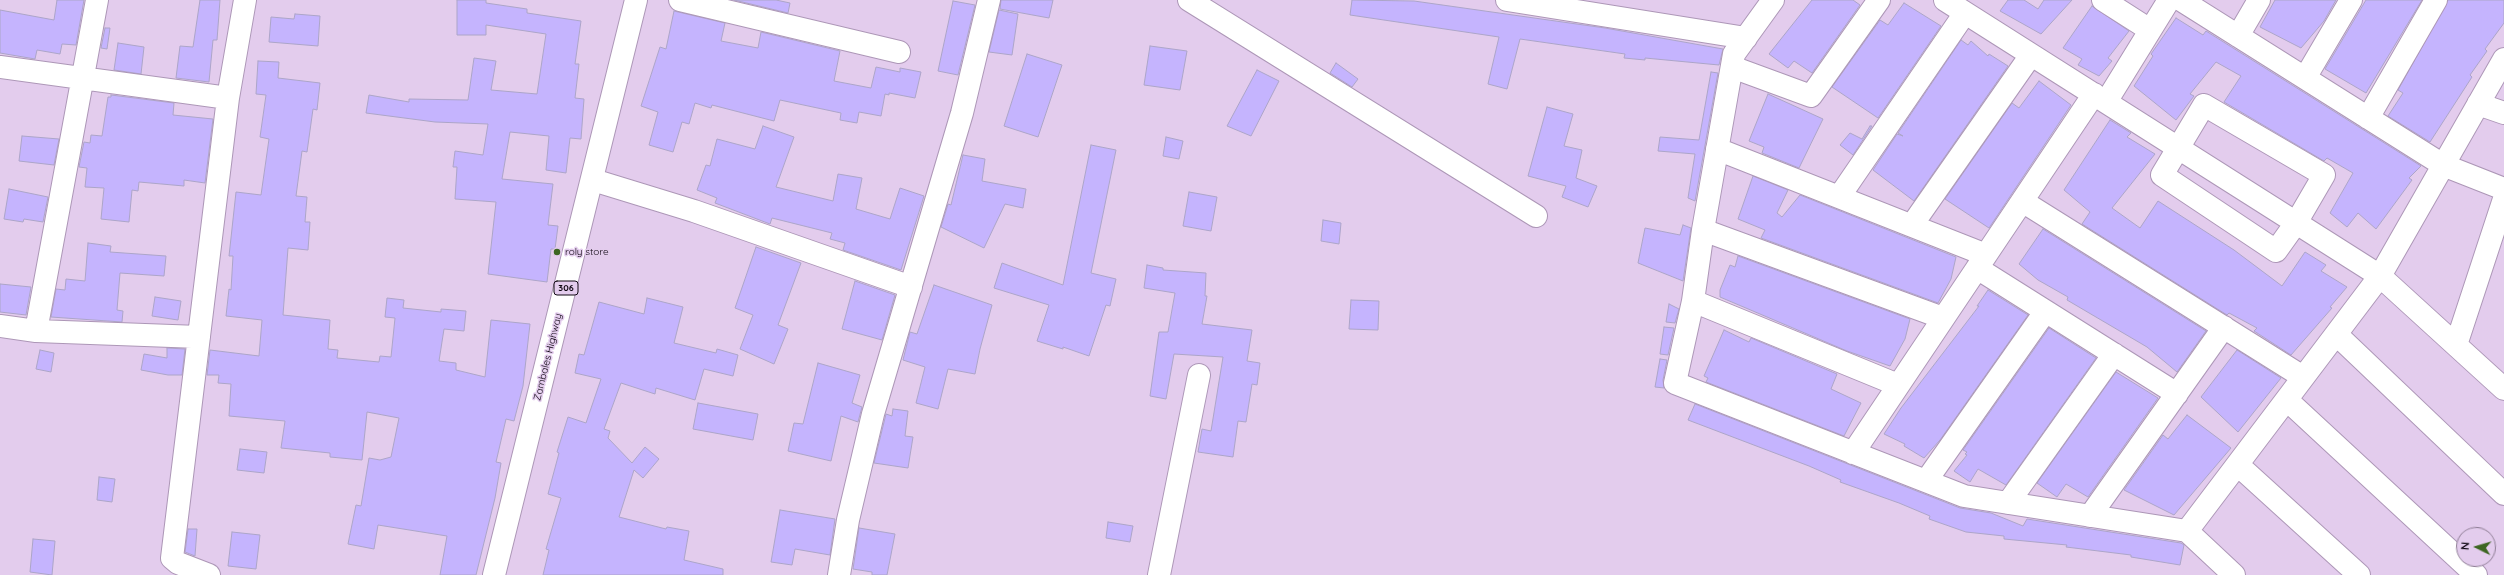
<!DOCTYPE html>
<html>
<head>
<meta charset="utf-8">
<style>
  body { margin:0 }
  #map { position:relative; width:2504px; height:575px; overflow:hidden; background:#e3cced; font-family:Quicksand,sans-serif }
  canvas { display:block }
  .north { position:absolute; left:2456px; top:527px; width:40px; height:40px; box-sizing:border-box; background:#e3cced; border:1px solid #8f7e96; border-radius:50%; rotate:275deg; font-size:11px; font-weight:700; line-height:16px; text-align:center; color:#100813 }
  .north::after { content:''; display:block; margin:auto; width:14px; height:18px; background:#3d6622; clip-path:polygon(50% 0,100% 100%,50% 72%,0 100%) }
</style>
</head>
<body>
<div id="map">
<canvas width="2504" height="575"></canvas>
<div class="north">N</div>
</div>
<script>
const g = document.querySelector('canvas').getContext('2d');
g.lineJoin = 'round';
function fillPath(path, color) {
  g.fillStyle = color;
  g.fill(path, 'evenodd');
}
function poly(rows) {
  const path = new Path2D();
  for (const r of rows) {
    path.moveTo(r[0], r[1]);
    for (let i = 2; i < r.length; i += 2) path.lineTo(r[i], r[i + 1]);
  }
  return path;
}
function strokePath(path, color, width, dash) {
  g.strokeStyle = color;
  g.lineWidth = width;
  g.lineCap = dash ? 'butt' : 'round';
  g.setLineDash(dash || []);
  g.stroke(path);
}
function write(font, color, halo, rows, align = 'center') {
  g.font = font + ' Quicksand,sans-serif';
  g.lineWidth = 3;
  g.setLineDash([]);
  g.textBaseline = 'middle';
  g.strokeStyle = halo;
  g.fillStyle = color;
  for (const [text, x, y, turn = 0] of rows) {
    g.save();
    g.translate(x, y);
    g.rotate((+turn || 0) * Math.PI / 180);
    g.textAlign = isNaN(turn) ? turn : align;
    if (halo) g.strokeText(text, 0, 0);
    g.fillText(text, 0, 0);
    g.restore();
  }
}
const building = poly([
  [57,0,84,0,76,45,62,44,60,54,37,50,35,59,0,53,0,10,54,20,57,0],
  [200,0,220,0,217,40,213,40,209,82,176,78,180,46,193,47,200,0],
  [457,0,486,0,486,3,527,9,527,13,581,21,575,64,579,64,575,98,584,99,581,139,570,138,566,173,546,170,549,136,510,132,502,179,553,184,548,225,558,226,555,249,551,249,547,282,488,274,496,202,455,199,457,167,453,167,455,151,483,155,488,124,435,122,366,113,369,95,409,102,409,99,468,100,474,58,496,61,491,90,537,94,546,34,486,25,486,35,457,35,457,0],
  [734,0,776,0,790,3,788,13,734,0],
  [1001,0,1053,0,1049,18,1000,9,1001,0],
  [1352,0,1414,1,1605,28,1723,49,1719,65,1645,58,1645,60,1624,58,1625,54,1520,39,1507,89,1488,84,1499,37,1350,15,1352,0],
  [1812,0,1853,0,1860,5,1812,73,1794,61,1788,68,1769,54,1812,0],
  [2008,0,2024,0,2038,9,2044,0,2072,0,2041,34,2000,11,2008,0],
  [2275,0,2336,0,2324,21,2301,48,2260,27,2275,0],
  [2366,0,2422,0,2366,93,2325,69,2366,0],
  [2448,0,2504,0,2504,23,2485,49,2487,51,2470,75,2472,77,2430,142,2388,116,2403,93,2398,90,2448,0],
  [953,1,975,5,958,75,938,71,953,1],
  [1904,3,1941,26,1878,118,1832,87,1880,20,1888,25,1904,3],
  [2092,6,2129,31,2108,58,2112,61,2099,76,2078,65,2082,59,2063,48,2092,6],
  [999,10,1018,14,1012,55,989,52,999,10],
  [674,11,725,23,721,41,758,48,761,32,840,51,834,81,871,88,876,67,900,72,900,68,921,72,915,98,889,93,889,95,885,94,881,116,859,112,857,123,840,120,841,113,780,100,774,121,712,105,711,108,695,103,689,124,682,122,673,152,649,145,658,112,641,106,660,47,666,49,674,11],
  [295,14,320,16,318,46,269,42,271,17,294,19,295,14],
  [2176,18,2203,35,2206,31,2421,166,2409,178,2412,180,2376,229,2358,213,2347,227,2330,213,2353,173,2327,158,2324,161,2224,102,2241,76,2216,62,2190,94,2194,96,2176,120,2134,86,2153,56,2151,54,2176,18],
  [105,28,110,28,107,49,101,48,105,28],
  [1961,40,1968,45,1971,41,1988,56,1989,54,2008,66,1914,201,1873,170,1897,134,1903,136,1898,133,1961,40],
  [118,43,144,47,141,74,114,70,118,43],
  [1150,46,1187,51,1180,90,1144,85,1150,46],
  [1027,54,1062,65,1038,137,1004,126,1027,54],
  [258,61,279,62,278,78,320,83,317,110,313,109,307,152,302,151,296,196,307,197,305,222,310,222,308,250,288,248,283,315,330,320,328,349,338,350,337,358,379,362,380,356,391,357,395,318,385,317,387,298,404,300,403,308,441,312,441,309,466,311,464,331,444,329,439,361,456,363,456,370,485,377,491,320,530,324,523,386,514,421,506,419,496,462,501,463,495,498,476,575,440,575,447,536,378,525,374,549,348,544,356,505,361,506,369,458,380,460,391,457,399,418,367,412,362,460,330,457,330,453,281,448,285,421,229,416,231,384,218,383,219,375,207,375,210,350,259,356,262,320,226,316,229,289,231,290,233,256,229,256,236,192,261,195,269,139,260,137,266,95,256,94,258,61],
  [1336,63,1358,79,1352,87,1330,73,1336,63],
  [1257,70,1279,81,1251,136,1227,126,1257,70],
  [1711,72,1718,73,1695,201,1688,198,1695,154,1658,151,1660,137,1699,140,1711,72],
  [2039,81,2071,105,1989,228,1945,199,2012,103,2019,108,2039,81],
  [1768,94,1823,119,1799,168,1762,153,1764,147,1749,141,1768,94],
  [111,95,174,103,173,115,213,119,205,183,184,180,184,186,139,182,138,191,132,190,129,222,101,219,104,188,85,187,87,168,79,167,84,142,90,143,91,135,102,136,108,97,111,97,111,95],
  [1547,107,1573,114,1564,146,1582,150,1576,178,1597,186,1588,207,1562,197,1566,186,1528,176,1547,107],
  [2110,120,2131,133,2127,137,2155,154,2112,208,2140,228,2158,201,2234,250,2282,286,2305,252,2326,265,2321,271,2347,287,2330,307,2332,308,2291,355,2254,331,2257,328,2229,313,2227,315,2082,224,2090,212,2064,190,2110,120],
  [763,126,794,137,776,187,833,201,838,174,862,178,856,209,890,219,900,188,924,196,901,270,843,250,845,243,830,239,832,233,772,218,770,224,715,203,717,198,697,190,706,165,710,166,717,139,755,149,763,126],
  [1870,126,1872,126,1853,155,1840,145,1850,133,1862,139,1870,126],
  [22,136,59,139,54,165,19,161,22,136],
  [1166,137,1183,141,1179,159,1163,156,1166,137],
  [1091,145,1116,150,1091,273,1116,279,1110,306,1106,305,1089,356,1063,347,1063,349,1037,341,1049,305,994,288,1002,263,1063,285,1091,145],
  [963,155,985,159,982,181,1026,189,1023,208,1005,204,984,248,941,227,948,204,951,205,963,155],
  [1753,176,1788,190,1777,213,1782,217,1800,195,1956,257,1951,279,1938,303,1761,238,1765,230,1738,219,1753,176],
  [9,189,48,197,43,222,24,219,23,222,4,219,9,189],
  [1189,192,1217,197,1211,231,1183,226,1189,192],
  [1323,220,1341,223,1339,244,1321,241,1323,220],
  [1683,225,1691,228,1683,281,1638,263,1645,228,1680,235,1683,225],
  [2043,229,2206,331,2177,372,2147,347,2067,300,2068,297,2038,280,2019,264,2043,229],
  [88,243,111,246,110,252,166,256,164,276,120,273,117,310,123,311,122,322,51,317,56,289,65,290,66,279,85,281,88,243],
  [756,247,801,263,778,325,788,329,774,364,740,349,753,315,735,308,756,247],
  [1738,256,1910,319,1905,339,1890,366,1847,351,1720,297,1720,290,1730,265,1735,267,1738,256],
  [1147,265,1163,268,1163,270,1206,273,1205,296,1207,296,1202,324,1252,330,1247,361,1260,363,1257,385,1252,384,1246,422,1238,421,1233,457,1198,452,1202,429,1211,431,1223,357,1174,354,1166,399,1150,396,1159,332,1168,332,1175,293,1144,288,1147,265],
  [855,281,895,295,882,340,842,329,855,281],
  [0,284,31,287,26,315,0,312,0,284],
  [934,285,992,305,980,349,975,374,948,369,938,409,916,403,925,367,903,360,910,332,917,334,934,285],
  [1988,290,2028,315,1940,440,1924,458,1904,446,1905,444,1884,434,1901,408,1979,306,1977,306,1988,290],
  [155,297,181,301,178,320,152,316,155,297],
  [647,298,683,307,674,343,716,353,717,349,738,355,733,376,704,369,695,400,656,388,655,394,621,383,604,429,610,431,608,438,632,463,645,447,659,459,643,478,634,470,619,517,666,529,667,527,689,531,684,560,723,569,723,575,543,575,549,550,546,549,561,498,548,494,559,453,557,452,568,417,586,423,601,379,575,373,579,354,584,355,599,302,644,314,647,298],
  [1351,300,1379,301,1378,330,1349,329,1351,300],
  [1669,304,1679,309,1675,323,1666,322,1669,304],
  [1664,327,1674,328,1668,355,1660,354,1664,327],
  [2049,328,2096,358,2006,485,1978,469,1970,482,1954,471,1967,455,1965,454,1967,452,1963,450,2049,328],
  [1724,330,1749,342,1751,338,1837,374,1831,389,1861,403,1844,436,1706,382,1708,378,1704,376,1724,330],
  [167,348,185,349,182,375,168,375,141,370,144,354,167,358,167,348],
  [40,350,54,353,51,372,36,369,40,350],
  [2237,350,2281,378,2238,432,2201,397,2237,350],
  [1660,359,1667,360,1663,380,1664,388,1655,387,1660,359],
  [818,363,860,375,852,403,862,407,858,422,841,416,831,461,788,451,794,423,803,424,818,363],
  [2116,372,2158,398,2088,497,2066,484,2057,497,2037,483,2116,372],
  [698,403,758,414,753,440,693,429,698,403],
  [1695,404,1960,508,1991,513,2023,526,2027,519,2181,543,2184,545,2180,565,2131,557,2131,555,2066,547,2067,545,2004,539,2004,536,1966,532,1929,519,1930,516,1899,503,1840,482,1841,480,1809,466,1688,420,1695,404],
  [893,409,908,411,905,436,913,437,908,468,874,463,886,414,892,416,893,409],
  [2187,415,2231,448,2174,515,2124,490,2163,435,2168,439,2187,415],
  [240,449,267,452,264,473,237,470,240,449],
  [99,477,115,479,112,502,97,500,99,477],
  [780,510,835,519,830,555,795,549,792,565,771,562,780,510],
  [1108,522,1133,526,1130,542,1106,538,1108,522],
  [859,528,895,534,887,575,872,575,872,572,853,569,859,528],
  [188,529,197,529,195,556,185,552,188,529],
  [232,532,260,535,256,569,228,566,232,532],
  [33,539,55,541,52,575,30,572,33,539]
]);
const minor = poly([
  [680,0,899,52],
  [1189,0,1536,216],
  [1507,0,1746,38],
  [1773,0,1734,54,1703,230,1693,301,1675,383,1964,496,2187,531,2234,575],
  [1945,0,2380,276,2504,389],
  [2103,0,2150,30],
  [2181,0,2443,165,2504,189],
  [2238,36,2259,0],
  [0,67,228,98],
  [1732,67,1811,96,1879,0],
  [2305,78,2351,0],
  [2106,102,2169,0],
  [2478,104,2504,113],
  [2204,105,2324,175,2296,223,2276,251,2162,175,2204,105],
  [2368,118,2436,0],
  [1717,149,1986,255],
  [593,180,694,211,911,287],
  [1839,197,1965,13],
  [2022,201,2303,377],
  [1912,225,2031,55],
  [1703,230,1943,318],
  [1977,268,2177,394],
  [1693,301,1898,385],
  [0,326,36,331,199,337],
  [36,331,97,0],
  [2336,334,2504,494],
  [2456,345,2504,199],
  [2287,400,2476,575],
  [1853,453,2094,94],
  [2238,465,2359,575],
  [1926,481,2045,312],
  [2008,503,2114,354],
  [2090,516,2224,327],
  [2187,531,2380,276,2504,59],
  [209,575,178,563,172,558,228,98,245,0],
  [839,575,848,520,873,414,962,113,989,0],
  [1159,575,1199,375]
]);
const primary = poly([
  [494,575,636,0]
]);
const markers = [
  [557,252,4,"#3d6622"]
];
const shields = [
  [566,288,24]
];
const shieldNames = [
  ["306",566,288]
];
const poiNames = [
  ["roly store",565,252]
];
const streetNames = [
  ["Zambales Highway",548,357,-76]
];
fillPath(building, '#c5b4fe');
strokePath(building, '#aca5c8', 1);
strokePath(minor, '#ad97b7', 24);
strokePath(primary, '#ad97b7', 24);
strokePath(minor, '#fff', 22);
strokePath(primary, '#fff', 22);
for (const [x, y, r, color] of markers) {
  const dot = new Path2D();
  dot.arc(x, y, r, 0, 2 * Math.PI);
  g.fillStyle = color;
  g.fill(dot);
  strokePath(dot, '#e3cced', 1.5);
}
for (const [x, y, w] of shields) {
  const box = new Path2D();
  box.roundRect(x - w / 2, y - 7, w, 14, 3);
  g.fillStyle = '#e3cced';
  g.fill(box);
  strokePath(box, '#100813', 1);
}
write('bold 9px', '#100813', null, shieldNames);
write('10px', '#100813', '#e3cced', poiNames, 'left');
write('10px', '#100813', '#e3cced', streetNames);
</script>
</body>
</html>
